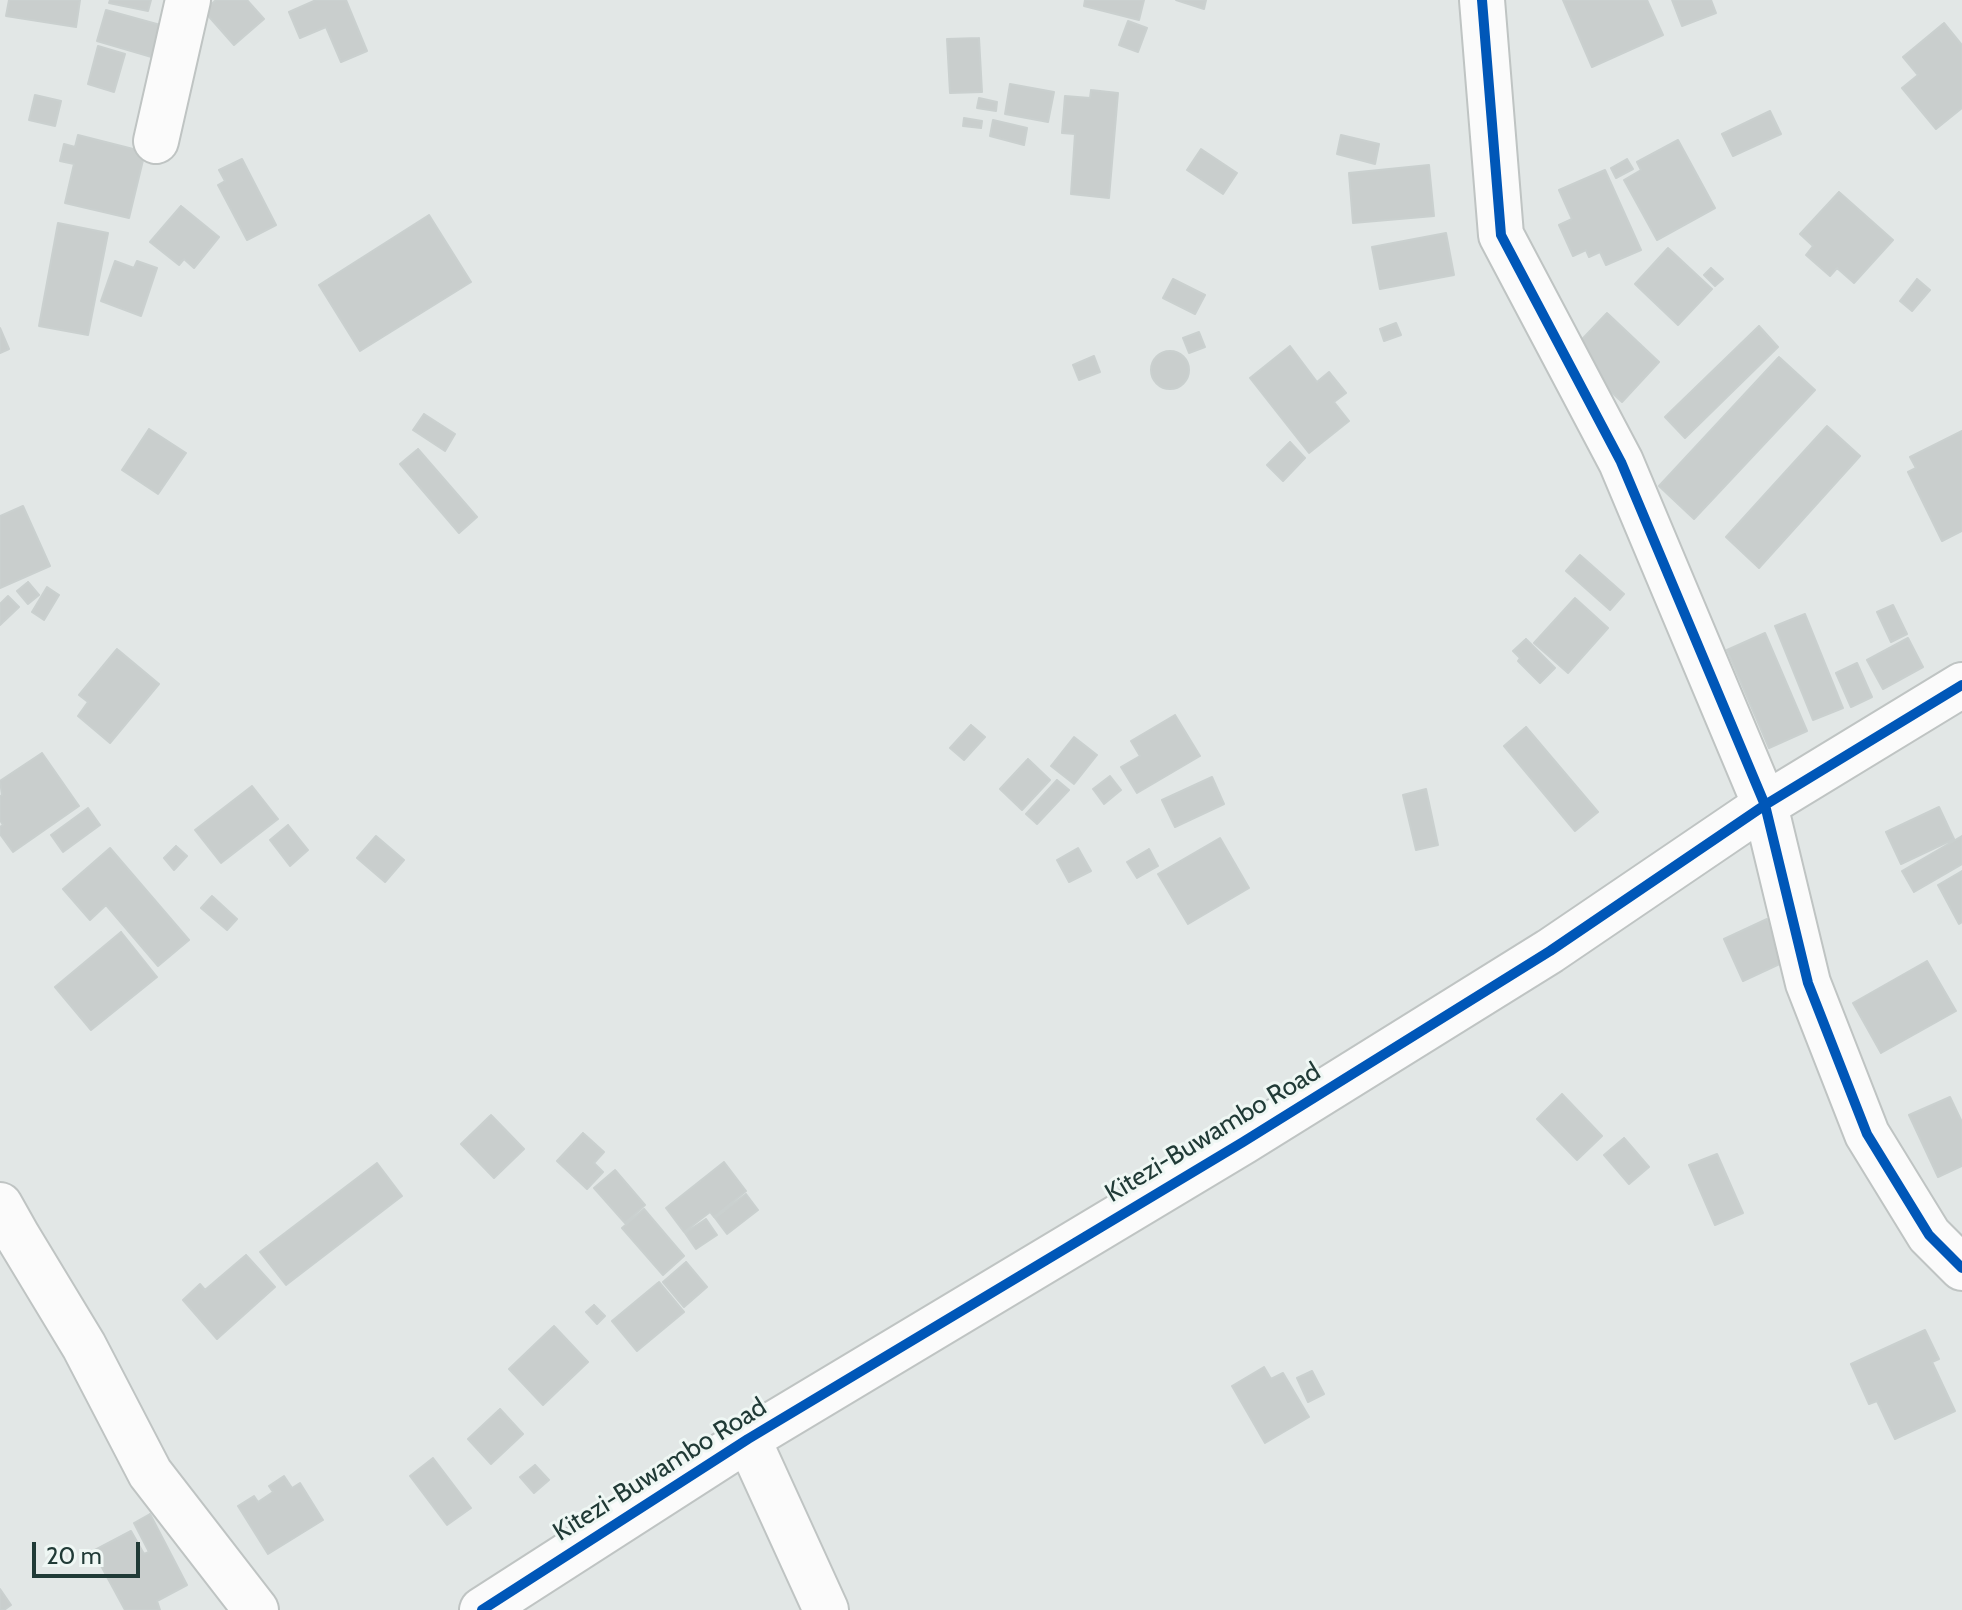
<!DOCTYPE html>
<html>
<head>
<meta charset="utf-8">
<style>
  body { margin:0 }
  #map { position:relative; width:1962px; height:1610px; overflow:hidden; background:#e2e7e6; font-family:Cabin,sans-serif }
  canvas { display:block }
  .scale { position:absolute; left:32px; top:1542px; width:108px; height:36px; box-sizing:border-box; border:4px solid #203a36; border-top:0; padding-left:10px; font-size:24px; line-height:28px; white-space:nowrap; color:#203a36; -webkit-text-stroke:6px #eff7f4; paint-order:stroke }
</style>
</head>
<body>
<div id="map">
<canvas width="1962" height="1610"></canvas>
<div class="scale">20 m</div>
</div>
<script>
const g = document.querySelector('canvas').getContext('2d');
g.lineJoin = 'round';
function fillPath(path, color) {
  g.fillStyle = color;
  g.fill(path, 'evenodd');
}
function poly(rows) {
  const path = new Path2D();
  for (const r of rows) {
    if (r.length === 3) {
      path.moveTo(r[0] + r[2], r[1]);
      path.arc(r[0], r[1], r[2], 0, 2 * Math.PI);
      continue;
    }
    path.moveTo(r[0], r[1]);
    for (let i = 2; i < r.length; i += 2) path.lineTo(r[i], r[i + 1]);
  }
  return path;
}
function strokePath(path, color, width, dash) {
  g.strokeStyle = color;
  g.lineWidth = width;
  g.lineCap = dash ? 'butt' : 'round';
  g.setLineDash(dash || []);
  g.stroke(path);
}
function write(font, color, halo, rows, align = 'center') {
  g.font = font + ' Cabin,sans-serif';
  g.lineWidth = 6;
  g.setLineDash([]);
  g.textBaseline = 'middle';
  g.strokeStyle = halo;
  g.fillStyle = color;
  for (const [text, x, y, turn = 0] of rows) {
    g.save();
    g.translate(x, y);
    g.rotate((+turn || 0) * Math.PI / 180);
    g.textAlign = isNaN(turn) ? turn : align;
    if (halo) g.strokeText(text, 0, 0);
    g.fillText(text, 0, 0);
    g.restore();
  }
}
const building = poly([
  [9,0,80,0,76,27,6,16,9,0],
  [110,0,151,0,148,11,109,3,110,0],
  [216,0,247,0,264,19,234,45,204,11,216,0],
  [316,0,346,0,367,51,341,62,326,27,300,38,289,12,316,0],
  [1085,0,1144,0,1139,20,1084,6,1085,0],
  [1176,0,1206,0,1204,9,1176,0],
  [1563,0,1647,0,1663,35,1592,67,1563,0],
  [1672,0,1711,0,1716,13,1682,26,1672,0],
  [106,10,164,26,155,58,97,41,106,10],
  [1128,21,1147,28,1138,52,1119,45,1128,21],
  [1944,23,1962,45,1962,108,1936,129,1902,88,1918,75,1903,57,1944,23],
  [979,38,982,92,950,93,947,39,979,38],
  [98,46,125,54,114,92,88,84,98,46],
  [1010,84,1054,92,1048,122,1005,114,1010,84],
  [1091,90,1118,93,1109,198,1071,194,1075,134,1062,133,1065,96,1090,98,1091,90],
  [35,95,61,101,55,126,29,120,35,95],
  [979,98,997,102,996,111,977,108,979,98],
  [1770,111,1781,134,1733,156,1722,134,1770,111],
  [964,118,982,121,981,128,963,126,964,118],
  [993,120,1027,128,1024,145,990,136,993,120],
  [78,135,145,152,129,218,65,203,74,164,60,161,64,144,75,147,78,135],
  [1341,135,1379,144,1375,164,1337,154,1341,135],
  [1678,140,1715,208,1657,240,1624,180,1641,170,1637,162,1678,140],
  [1201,149,1237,173,1223,194,1187,170,1201,149],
  [242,159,276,225,247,240,218,185,225,181,219,170,242,159],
  [1627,159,1633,169,1616,178,1611,168,1627,159],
  [1429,165,1434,216,1353,223,1349,173,1429,165],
  [1605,170,1641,250,1606,265,1600,252,1589,257,1586,250,1573,256,1559,225,1572,219,1559,190,1605,170],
  [1839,192,1893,240,1854,283,1837,268,1830,276,1806,255,1813,246,1800,234,1839,192],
  [181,206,219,237,194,268,184,259,179,265,150,242,181,206],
  [429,215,471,282,360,351,319,285,429,215],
  [58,223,108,233,88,335,39,326,58,223],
  [1446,233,1454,275,1380,289,1372,247,1446,233],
  [1668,248,1712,289,1678,325,1635,284,1668,248],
  [115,261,134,268,137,261,157,268,141,316,101,301,115,261],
  [1711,268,1723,279,1715,286,1704,275,1711,268],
  [1173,279,1205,295,1195,314,1163,298,1173,279],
  [1917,279,1930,290,1912,311,1900,301,1917,279],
  [1607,313,1659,362,1622,402,1569,353,1607,313],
  [1396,323,1401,335,1384,341,1380,329,1396,323],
  [1759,326,1778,347,1685,438,1665,417,1759,326],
  [0,328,9,349,0,353,0,328],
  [1199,332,1205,347,1189,353,1183,338,1199,332],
  [1290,346,1317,382,1329,372,1346,393,1334,402,1349,421,1309,453,1250,378,1290,346],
  [1170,370,19],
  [1094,356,1100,372,1079,380,1073,365,1094,356],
  [1779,357,1815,390,1694,519,1659,486,1779,357],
  [424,414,455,434,445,451,413,430,424,414],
  [1827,426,1860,456,1759,568,1726,537,1827,426],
  [149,429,186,453,158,494,122,470,149,429],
  [1962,431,1962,531,1942,541,1908,472,1916,468,1910,457,1962,431],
  [1290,442,1305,458,1283,481,1267,465,1290,442],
  [418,449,477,517,459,533,400,464,418,449],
  [23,506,50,566,0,588,0,516,23,506],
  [1580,555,1624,594,1610,610,1566,571,1580,555],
  [28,582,39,595,28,604,17,591,28,582],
  [47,587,59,595,44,620,32,612,47,587],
  [8,596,19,607,0,625,0,604,8,596],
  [1575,598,1608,628,1568,673,1534,643,1575,598],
  [1893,605,1907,634,1891,642,1877,612,1893,605],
  [1805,614,1843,708,1813,720,1775,626,1805,614],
  [1765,633,1807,731,1769,748,1727,650,1765,633],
  [1908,638,1923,667,1883,689,1867,660,1908,638],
  [1526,639,1555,668,1540,683,1518,661,1520,658,1513,651,1526,639],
  [117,649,159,684,110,743,78,716,88,702,79,695,117,649],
  [1857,663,1872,697,1851,707,1836,673,1857,663],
  [1175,715,1200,756,1137,793,1121,767,1140,756,1131,741,1175,715],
  [971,725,985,737,964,760,950,748,971,725],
  [1526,727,1598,812,1575,831,1504,746,1526,727],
  [1074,737,1097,755,1074,784,1051,766,1074,737],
  [42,753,79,806,13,852,0,834,0,827,3,825,0,820,0,796,2,795,0,781,42,753],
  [1028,759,1050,780,1022,810,1000,789,1028,759],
  [1110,776,1121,790,1104,804,1093,789,1110,776],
  [1212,777,1224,804,1175,827,1162,800,1212,777],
  [1057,780,1069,790,1037,824,1026,814,1057,780],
  [252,786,278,819,221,863,195,830,252,786],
  [1426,789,1438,845,1416,850,1403,795,1426,789],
  [1939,807,1954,839,1901,864,1886,832,1939,807],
  [88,808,100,825,63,852,51,835,88,808],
  [288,825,308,850,290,866,270,840,288,825],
  [376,836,404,860,385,882,357,858,376,836],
  [1962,836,1962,864,1914,892,1902,871,1962,836],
  [1220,838,1249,888,1188,924,1158,874,1220,838],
  [176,846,187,856,174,870,164,858,176,846],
  [110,848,189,940,158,966,106,905,90,920,63,889,110,848],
  [1078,848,1091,871,1069,882,1057,860,1078,848],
  [1149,849,1158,866,1137,878,1127,862,1149,849],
  [1962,871,1962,922,1959,924,1938,885,1962,871],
  [212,896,237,919,227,930,201,908,212,896],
  [1767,919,1786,961,1743,981,1724,939,1767,919],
  [121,932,157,977,91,1030,55,987,121,932],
  [1927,961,1956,1011,1881,1053,1853,1003,1927,961],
  [1562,1094,1602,1136,1577,1160,1537,1119,1562,1094],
  [1950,1097,1962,1122,1962,1166,1938,1177,1909,1115,1950,1097],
  [491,1115,524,1149,494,1178,461,1144,491,1115],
  [583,1133,604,1152,594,1163,603,1172,587,1189,557,1161,583,1133],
  [1624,1138,1649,1167,1629,1184,1604,1155,1624,1138],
  [1717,1154,1743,1213,1715,1225,1689,1165,1717,1154],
  [724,1162,746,1191,714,1217,710,1212,684,1232,666,1208,724,1162],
  [377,1163,402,1196,286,1285,260,1252,377,1163],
  [615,1170,645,1205,625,1223,594,1188,615,1170],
  [746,1194,758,1210,727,1234,715,1218,746,1194],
  [644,1209,684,1256,663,1275,622,1228,644,1209],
  [706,1219,717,1235,696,1249,685,1233,706,1219],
  [246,1255,275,1287,217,1339,183,1300,200,1284,205,1290,246,1255],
  [686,1262,707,1287,684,1307,663,1282,686,1262],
  [659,1282,684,1312,637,1351,612,1321,659,1282],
  [594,1305,605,1316,597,1324,586,1312,594,1305],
  [554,1326,588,1362,543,1405,509,1369,554,1326],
  [1925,1330,1939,1359,1932,1362,1955,1411,1895,1439,1877,1401,1869,1404,1851,1364,1925,1330],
  [1264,1367,1271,1379,1283,1373,1309,1417,1265,1443,1232,1386,1264,1367],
  [1312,1371,1324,1394,1308,1402,1297,1378,1312,1371],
  [500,1409,523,1434,491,1464,468,1439,500,1409],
  [433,1458,471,1508,447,1525,410,1476,433,1458],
  [535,1465,549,1480,534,1493,520,1477,535,1465],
  [284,1476,292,1488,300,1483,323,1520,268,1554,238,1506,254,1496,258,1502,273,1492,269,1486,284,1476],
  [150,1514,187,1585,157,1601,160,1610,125,1610,93,1551,131,1531,144,1554,149,1552,134,1523,150,1514],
  [0,1589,11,1605,4,1610,0,1610,0,1589]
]);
const minor = poly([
  [1482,0,1501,235,1621,462,1765,805,1808,983,1867,1134,1929,1235,1962,1268],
  [156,141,188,0],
  [0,1205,18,1237,84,1346,150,1473,256,1610],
  [748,1439,826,1610],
  [482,1610,748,1439,1243,1142,1550,951,1765,805,1962,685]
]);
const cycleway = poly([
  [1482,0,1501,235,1621,462,1765,805,1808,983,1867,1134,1929,1235,1962,1268],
  [482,1610,748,1439,1243,1142,1550,951,1765,805,1962,685]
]);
const streetNames = [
  ["Kitezi-Buwambo Road",1213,1133,-31],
  ["Kitezi-Buwambo Road",660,1470,-32]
];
fillPath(building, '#c9cecd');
strokePath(building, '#cad0cf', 2);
strokePath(minor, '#bfc4c3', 48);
strokePath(minor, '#fbfbfb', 44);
strokePath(cycleway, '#0057b8', 10);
write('26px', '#203a36', '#eff7f4', streetNames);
</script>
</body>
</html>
